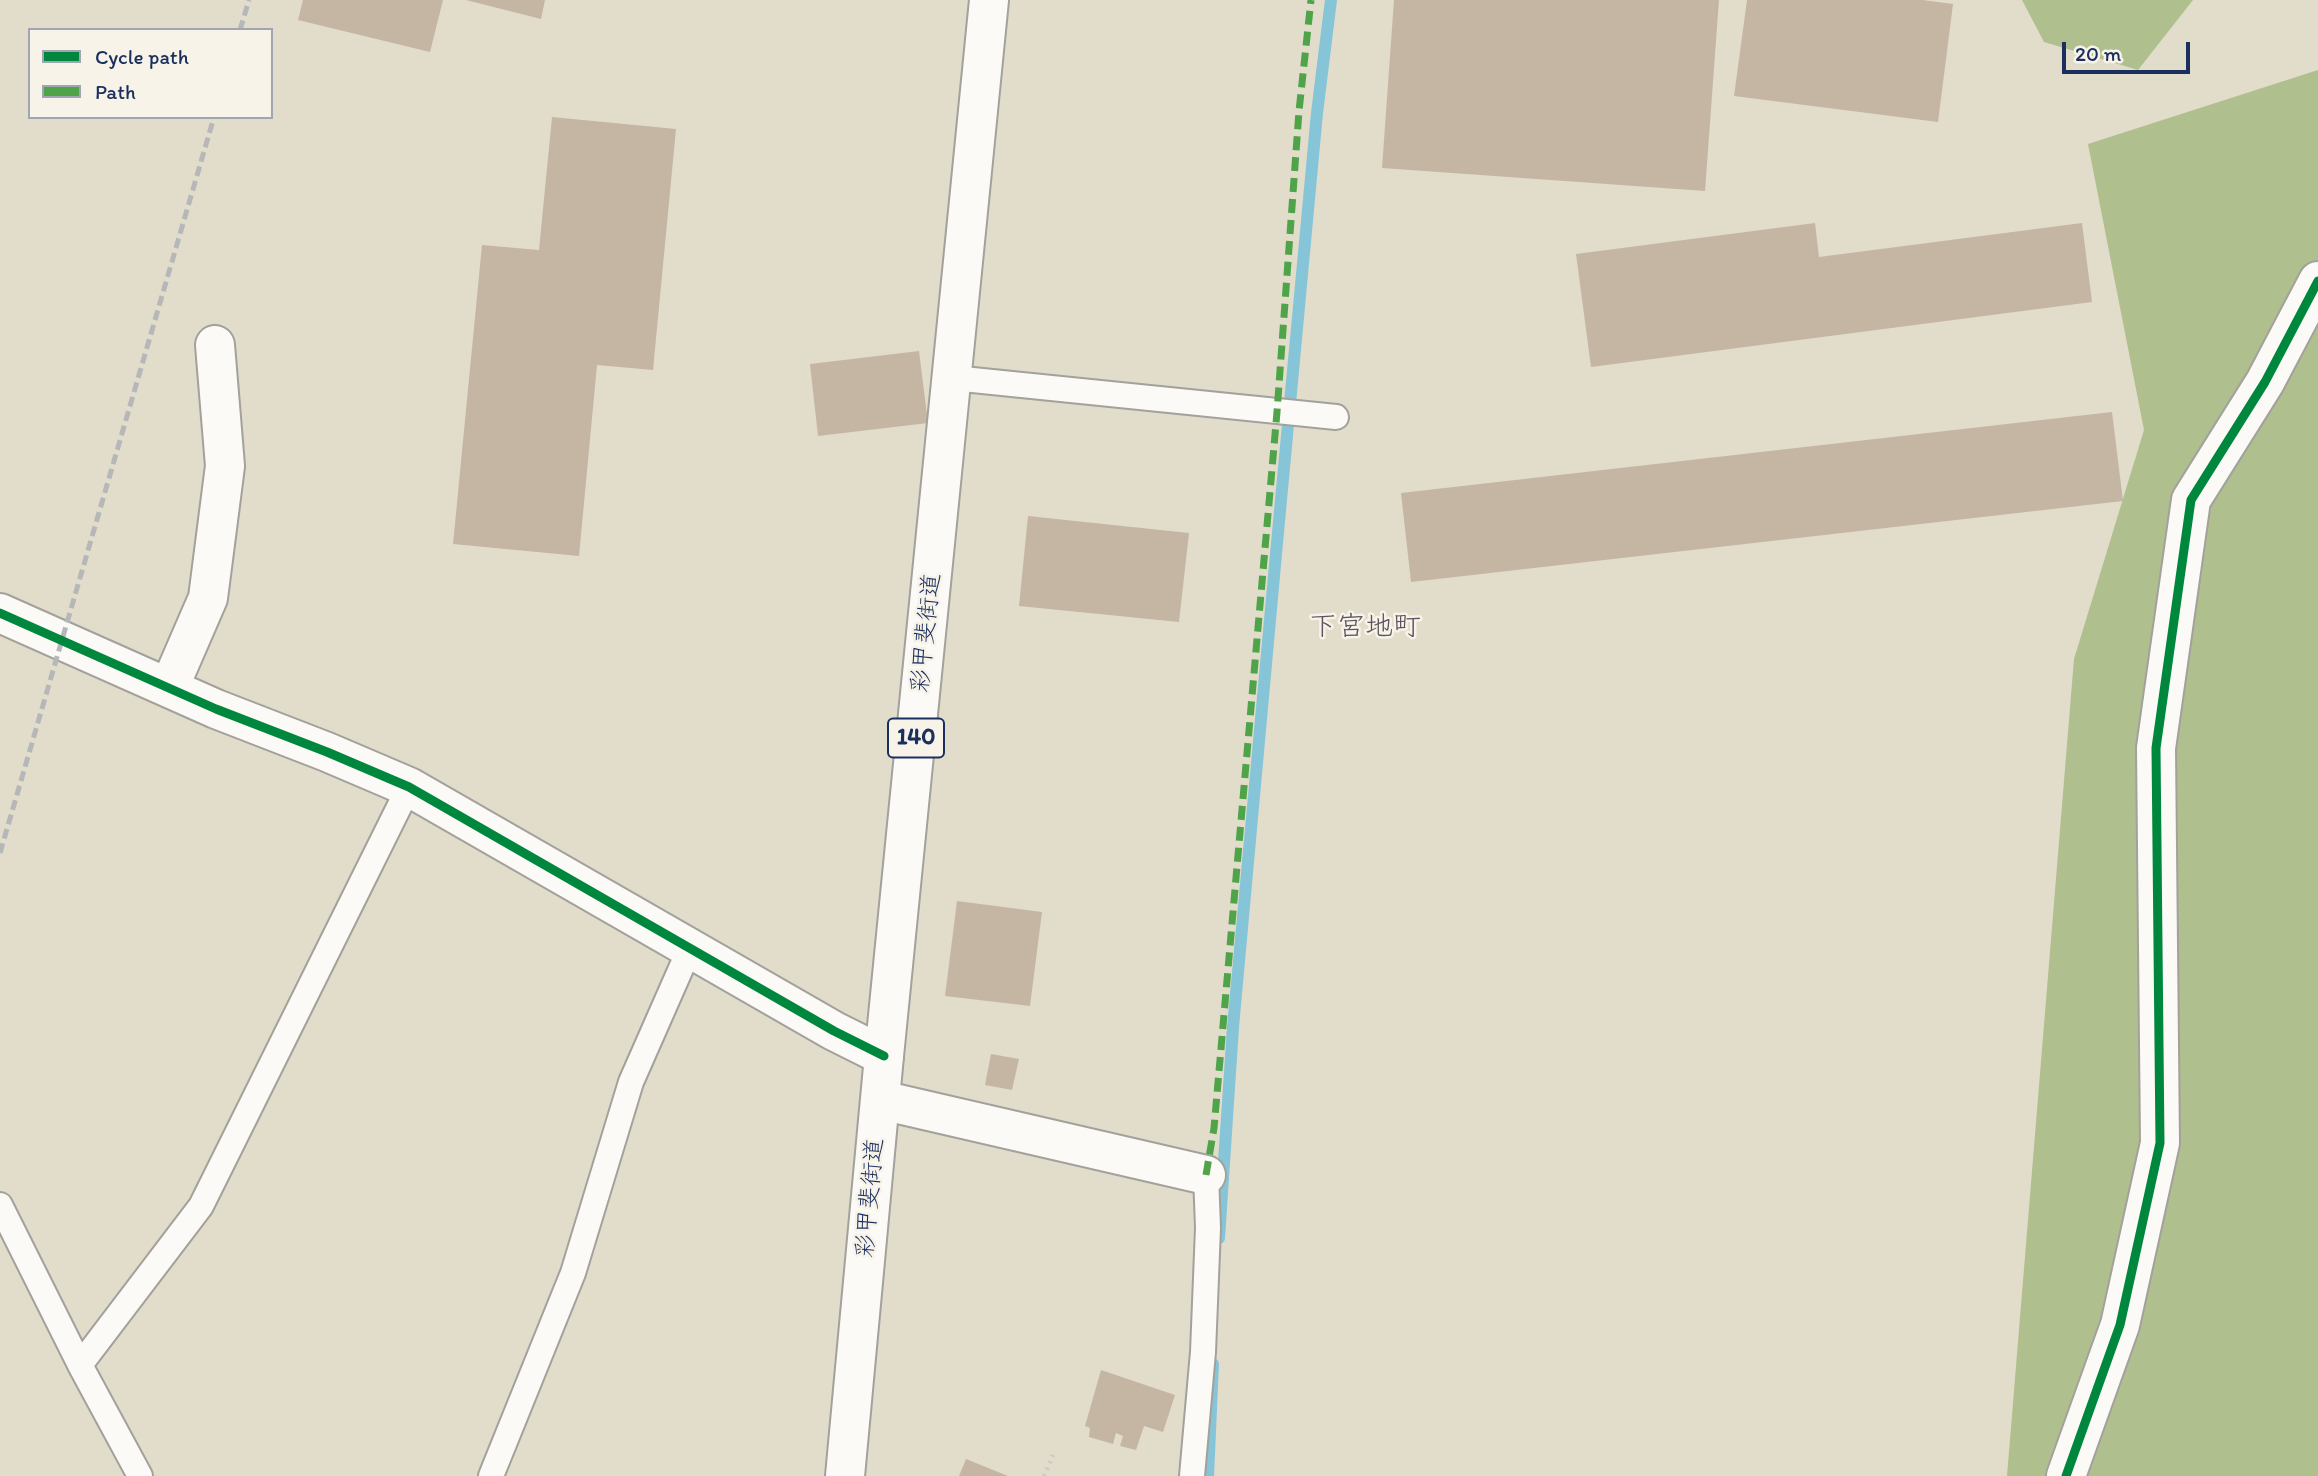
<!DOCTYPE html>
<html>
<head>
<meta charset="utf-8">
<style>
  body { margin:0 }
  #map { position:relative; width:2318px; height:1476px; overflow:hidden; background:#e2dcca; font-family:Itim,sans-serif }
  canvas { display:block }
  .legend { position:absolute; left:28px; top:28px; width:245px; height:91px; box-sizing:border-box; background:#f7f3e8; border:2px solid #9fa5b1; margin:0; padding:9px 12px; list-style:none; font-size:21px; color:#1b2f5e }
  .legend li { display:flex; align-items:center; gap:14px; height:35px }
  .legend b { width:35px; border:2px solid #9fa5b1 }
  .scale { position:absolute; left:2062px; top:42px; width:128px; height:32px; box-sizing:border-box; border:4px solid #1b2f5e; border-top:0; padding-left:9px; font-size:21px; line-height:24px; white-space:nowrap; color:#1b2f5e; -webkit-text-stroke:5px #f7f3e8; paint-order:stroke }
</style>
</head>
<body>
<div id="map">
<canvas width="2318" height="1476"></canvas>
<ul class="legend">
<li><b style="height:9px;background:#00873e"></b>Cycle path</li>
<li><b style="height:9px;background:#4fa44a"></b>Path</li>
</ul>
<div class="scale">20 m</div>
</div>
<script>
const g = document.querySelector('canvas').getContext('2d');
g.lineJoin = 'round';
function fillPath(path, color) {
  g.fillStyle = color;
  g.fill(path, 'evenodd');
}
function poly(rows) {
  const path = new Path2D();
  for (const r of rows) {
    path.moveTo(r[0], r[1]);
    for (let i = 2; i < r.length; i += 2) path.lineTo(r[i], r[i + 1]);
  }
  return path;
}
function strokePath(path, color, width, dash) {
  g.strokeStyle = color;
  g.lineWidth = width;
  g.lineCap = dash ? 'butt' : 'round';
  g.setLineDash(dash || []);
  g.stroke(path);
}
function write(font, color, halo, rows, align = 'center') {
  g.font = font + ' Itim,"Klee One",sans-serif';
  g.lineWidth = 5;
  g.setLineDash([]);
  g.textBaseline = 'middle';
  g.strokeStyle = halo;
  g.fillStyle = color;
  for (const [text, x, y, turn = 0] of rows) {
    g.save();
    g.translate(x, y);
    g.rotate((+turn || 0) * Math.PI / 180);
    g.textAlign = isNaN(turn) ? turn : align;
    if (halo) g.strokeText(text, 0, 0);
    g.fillText(text, 0, 0);
    g.restore();
  }
}
const forest = poly([
  [2022,0,2193,0,2138,70,2044,42],
  [2318,70,2318,1476,2007,1476,2074,659,2144,430,2088,144]
]);
const stream = poly([
  [1219,1238,1233,1027,1277,543,1317,113,1331,0],
  [1208,1476,1213,1364]
]);
const building = poly([
  [303,0,443,0,430,52,298,20],
  [466,0,545,0,541,19],
  [1394,0,1719,0,1705,191,1382,168],
  [1747,0,1923,0,1953,4,1938,122,1734,96],
  [552,117,676,129,653,370,597,365,579,556,453,544,482,245,539,250],
  [1815,223,1819,257,2082,223,2092,302,1591,367,1576,254],
  [919,351,928,423,818,436,810,364],
  [2112,412,2123,501,1411,582,1401,493],
  [1028,516,1189,533,1179,622,1019,606],
  [957,901,1042,912,1030,1006,945,996],
  [991,1054,1019,1059,1012,1090,985,1085],
  [1101,1370,1175,1395,1163,1432,1144,1426,1136,1450,1120,1446,1123,1436,1116,1433,1113,1444,1089,1437,1090,1428,1085,1426],
  [966,1459,1008,1476,959,1476]
]);
const path = poly([
  [1044,1476,1053,1455]
]);
const service = poly([
  [953,378,1336,417],
  [0,1205,80,1365,140,1476],
  [80,1365,201,1206,409,787],
  [491,1476,573,1273,631,1082,690,948],
  [1192,1476,1203,1352,1208,1228,1206,1175]
]);
const minor = poly([
  [0,613,216,709,327,752,409,787,834,1031,884,1056],
  [169,688,208,598,225,466,215,345],
  [881,1100,1206,1175],
  [2066,1476,2120,1325,2160,1143,2156,748,2191,500,2265,382,2318,281]
]);
const trunk = poly([
  [845,1476,884,1056,989,0]
]);
const rail = poly([
  [240,30,249,0],
  [0,853,214,117]
]);
const quiet = poly([
  [1206,1175,1214,1128,1277,412,1299,111,1311,0]
]);
const cycleway = poly([
  [0,613,216,709,327,752,409,787,834,1031,884,1056],
  [2066,1476,2120,1325,2160,1143,2156,748,2191,500,2265,382,2318,281]
]);
const shields = [
  [916,738,56]
];
const shieldNames = [
  ["140",916,738]
];
const streetNames = [
  ["彩甲斐街道",927,633,-84],
  ["彩甲斐街道",871,1198,-85]
];
const quarterNames = [
  ["下宮地町",1365,628]
];
fillPath(forest, '#b0bf8e');
strokePath(stream, '#86c4d7', 12);
fillPath(building, '#c5b6a4');
strokePath(service, '#a2a19c', 28);
strokePath(minor, '#a2a19c', 42);
strokePath(trunk, '#a2a19c', 42);
strokePath(path, '#c9c9c8', 4.5, [2, 5]);
strokePath(service, '#fbfaf7', 24);
strokePath(minor, '#fbfaf7', 38);
strokePath(trunk, '#fbfaf7', 38);
strokePath(rail, '#b5b7b9', 5, [10, 5]);
strokePath(quiet, '#4fa44a', 7, [14, 7]);
strokePath(cycleway, '#00873e', 9);
for (const [x, y, w] of shields) {
  const box = new Path2D();
  box.roundRect(x - w / 2, y - 19.5, w, 39, 5);
  g.fillStyle = '#f7f3e8';
  g.fill(box);
  strokePath(box, '#1b2f5e', 2);
}
write('bold 23px', '#1b2f5e', null, shieldNames);
write('24px', '#1b2f5e', '#f7f3e8', streetNames);
write('28px', '#5c535e', '#f7f3e8', quarterNames);
</script>
</body>
</html>
